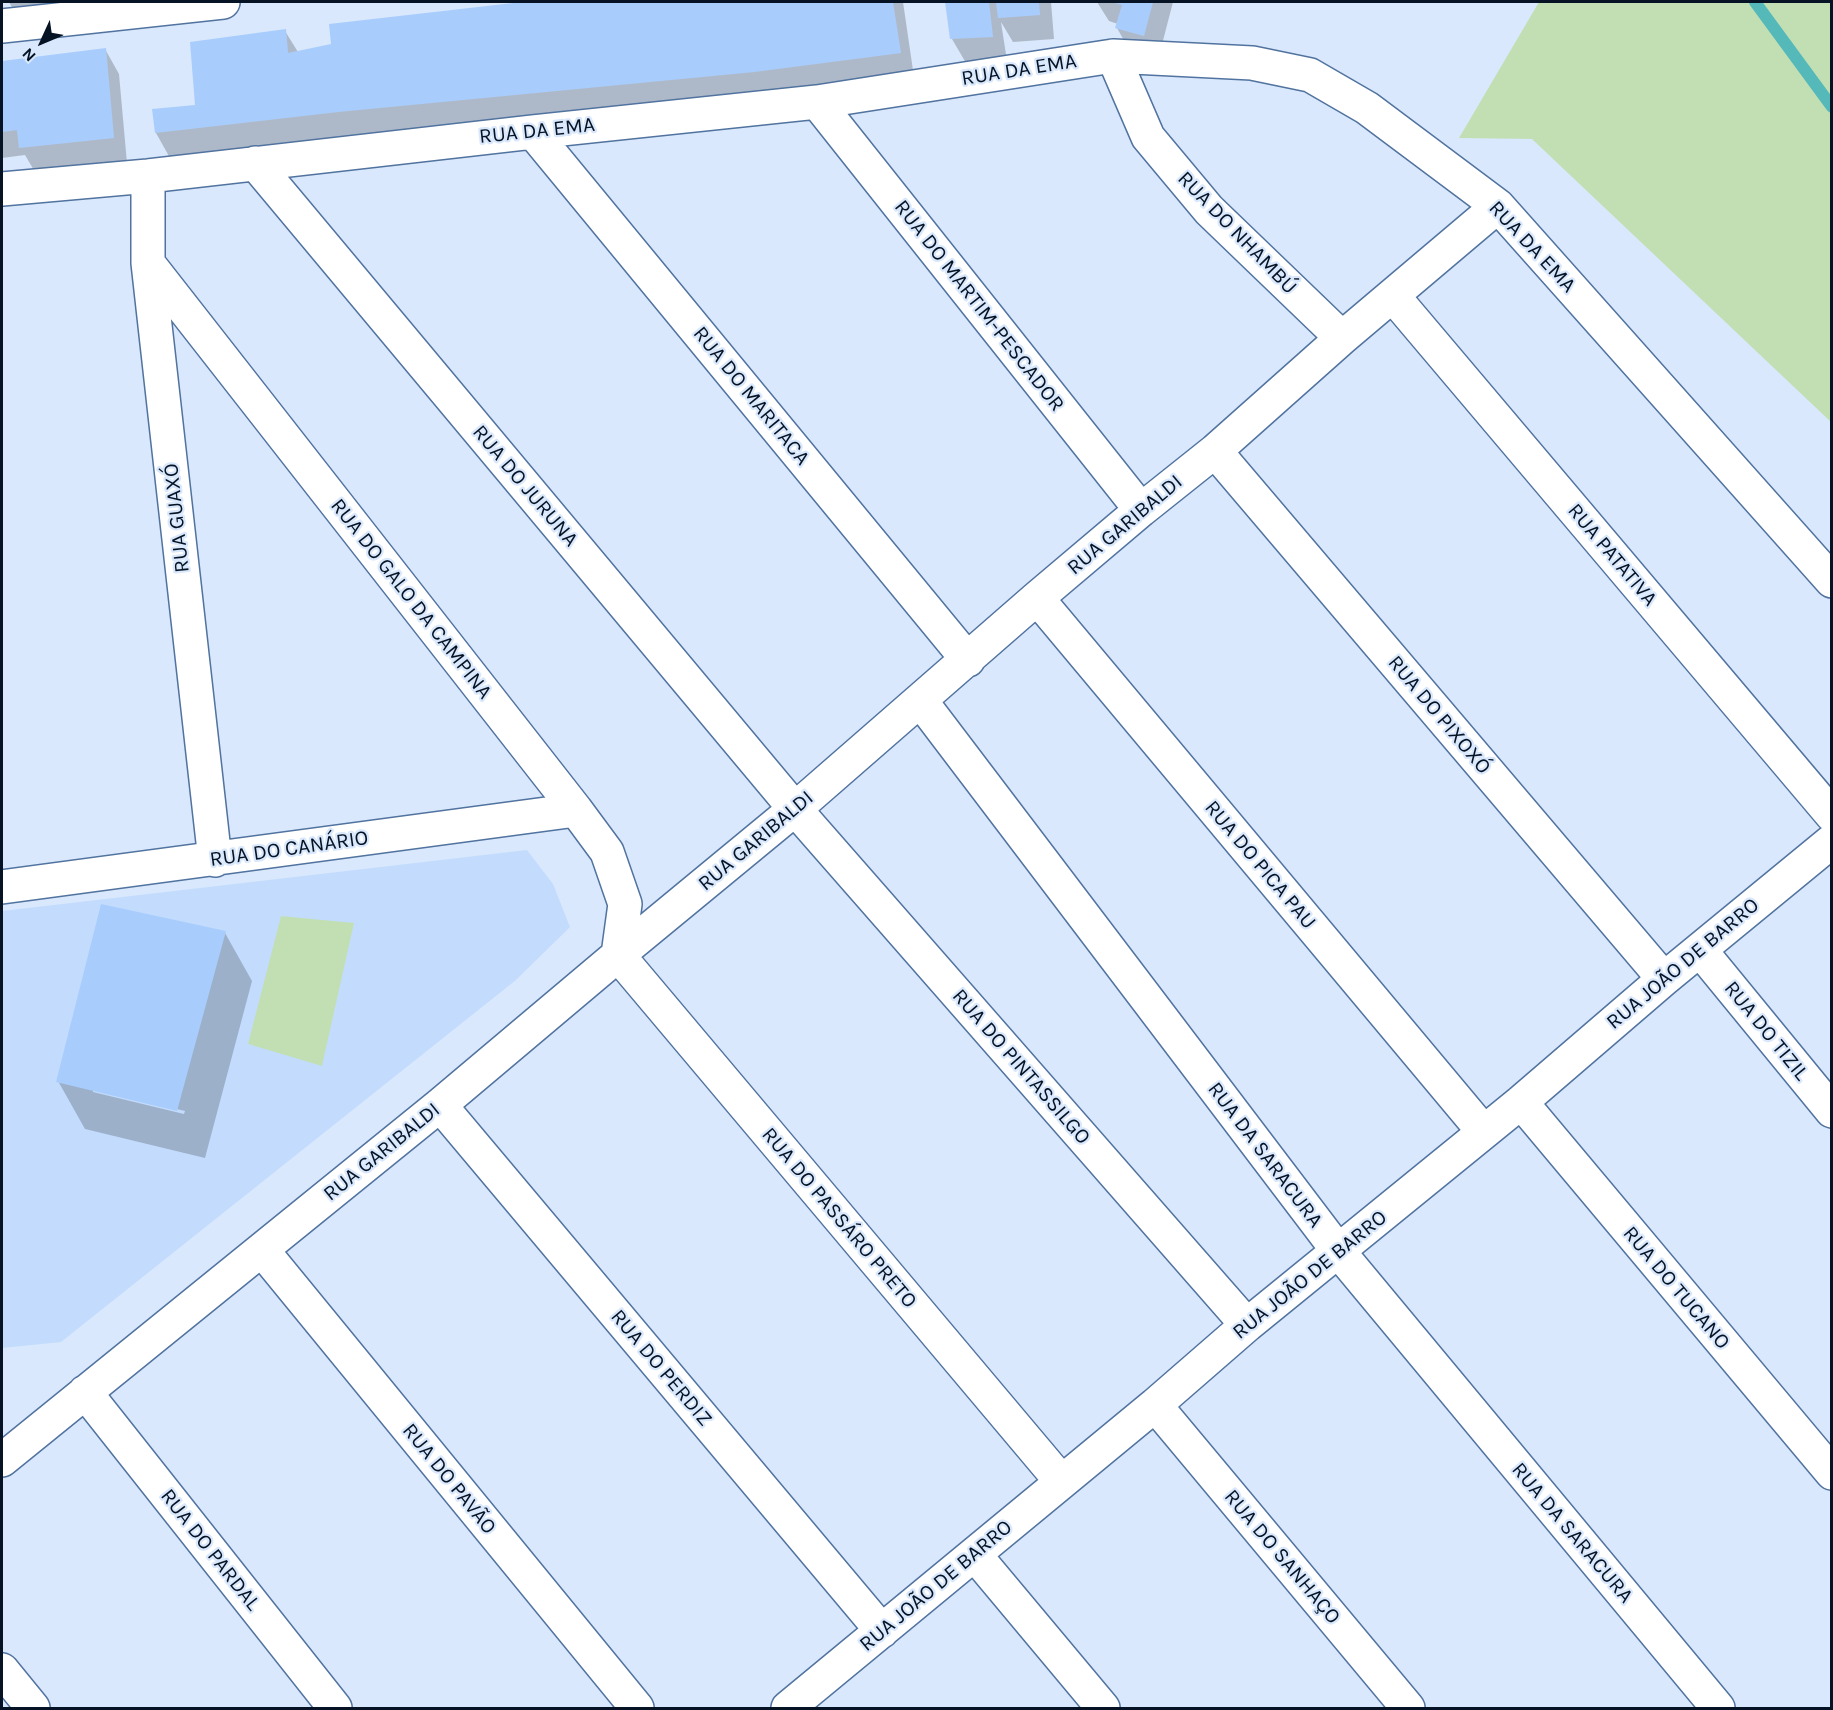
<!DOCTYPE html>
<html>
<head>
<meta charset="utf-8">
<style>
  body { margin:0 }
  #map { position:relative; width:1833px; height:1710px; overflow:hidden; background:#d9e8fc; font-family:Karla,sans-serif }
  canvas { display:block }
  .frame { position:absolute; inset:0; border:3px solid #061324; pointer-events:none }
  .north { position:absolute; left:12px; top:12px; width:60px; height:60px; -webkit-text-stroke:4px #d9e8fc; paint-order:stroke; rotate:226deg; font-size:16px; font-weight:700; line-height:24px; text-align:center; color:#061324 }
  .north::after { content:''; display:block; margin:auto; width:21px; height:27px; background:#061324; clip-path:polygon(50% 0,100% 100%,50% 72%,0 100%) }
</style>
</head>
<body>
<div id="map">
<canvas width="1833" height="1710"></canvas>
<div class="frame"></div>
<div class="north">N</div>
</div>
<script>
const g = document.querySelector('canvas').getContext('2d');
g.lineJoin = 'round';
function fillPath(path, color) {
  g.fillStyle = color;
  g.fill(path, 'evenodd');
}
function poly(rows) {
  const path = new Path2D();
  for (const r of rows) {
    path.moveTo(r[0], r[1]);
    for (let i = 2; i < r.length; i += 2) path.lineTo(r[i], r[i + 1]);
  }
  return path;
}
function strokePath(path, color, width, dash) {
  g.strokeStyle = color;
  g.lineWidth = width;
  g.lineCap = dash ? 'butt' : 'round';
  g.setLineDash(dash || []);
  g.stroke(path);
}
function write(font, color, halo, rows, align = 'center') {
  g.font = font + ' Karla,sans-serif';
  g.lineWidth = 4.5;
  g.setLineDash([]);
  g.textBaseline = 'middle';
  g.strokeStyle = halo;
  g.fillStyle = color;
  for (const [text, x, y, turn = 0] of rows) {
    g.save();
    g.translate(x, y);
    g.rotate((+turn || 0) * Math.PI / 180);
    g.textAlign = isNaN(turn) ? turn : align;
    if (halo) g.strokeText(text, 0, 0);
    g.fillText(text, 0, 0);
    g.restore();
  }
}
const built = poly([
  [527,850,553,884,570,927,516,980,61,1342,2,1348,2,911]
]);
const green = poly([
  [1539,2,1831,2,1831,422,1532,139,1459,138],
  [281,916,354,923,322,1066,248,1044]
]);
const shadow = poly([
  [9,2,168,2,23,26],
  [532,2,903,2,914,77,170,158,156,133,154,110,197,106,285,31,298,52,332,46,330,25],
  [946,2,1051,2,1054,39,1013,42,1001,22,1007,61,966,63,952,39],
  [1097,2,1173,2,1158,60,1131,53,1117,28,1118,24,1109,21],
  [105,49,119,74,127,163,35,172,25,155,2,158,2,62],
  [225,933,252,981,205,1158,85,1129,58,1081],
  [93,1089,185,1111,184,1114,93,1092]
]);
const stream = poly([
  [1755,2,1832,107]
]);
const building = poly([
  [522,2,893,2,901,53,754,72,338,112,155,133,152,109,195,105,190,42,286,29,288,53,331,44,329,24],
  [945,2,989,2,993,37,950,39],
  [996,2,1039,2,1040,15,998,18],
  [1112,2,1153,2,1144,36,1115,28,1122,5],
  [106,48,114,138,19,148,17,130,2,132,2,61],
  [101,904,226,931,177,1111,56,1082]
]);
const minor = poly([
  [2,26,223,2],
  [1113,56,1148,137,1209,210,1342,338],
  [817,102,1141,510],
  [533,132,968,660],
  [255,163,795,809,1247,1325],
  [148,176,148,263,215,860],
  [2,189,148,176,533,132,817,102,1113,56,1252,63,1310,75,1367,108,1498,206,1832,581],
  [148,263,576,810,607,852,625,904,618,955,1061,1481],
  [1393,296,1832,815],
  [1215,451,1664,979],
  [1037,598,1483,1131],
  [920,700,1339,1252,1718,1708],
  [2,887,576,810],
  [1700,950,1832,1111],
  [1521,1102,1832,1473],
  [440,1105,882,1631],
  [262,1250,637,1708],
  [85,1392,335,1708],
  [1155,1405,1408,1708],
  [2,1460,440,1105,618,955,795,809,1037,598,1141,510,1215,451,1342,338,1498,206],
  [975,1555,1103,1708],
  [2,1670,33,1708],
  [788,1708,1155,1405,1247,1325,1521,1102,1664,979,1832,841]
]);
const streetNames = [
  ["RUA DA EMA",1019,70,-9],
  ["RUA DA EMA",537,131,-6],
  ["RUA DO NHAMBÚ",1237,233,46],
  ["RUA DA EMA",1532,247,47],
  ["RUA DO MARTIM-PESCADOR",979,306,52],
  ["RUA DO MARITACA",751,396,51],
  ["RUA DO JURUNA",525,486,50],
  ["RUA GUAXÓ",177,518,-96],
  ["RUA GARIBALDI",1125,525,-40],
  ["RUA PATATIVA",1612,555,50],
  ["RUA DO GALO DA CAMPINA",411,599,52],
  ["RUA DO PIXOXÓ",1439,715,50],
  ["RUA GARIBALDI",756,841,-40],
  ["RUA DO CANÁRIO",289,849,-8],
  ["RUA DO PICA PAU",1260,865,50],
  ["RUA JOÃO DE BARRO",1683,964,-40],
  ["RUA DO TIZIL",1766,1031,51],
  ["RUA DO PINTASSILGO",1021,1067,49],
  ["RUA GARIBALDI",382,1152,-39],
  ["RUA DA SARACURA",1265,1155,53],
  ["RUA DO PASSÁRO PRETO",839,1218,50],
  ["RUA JOÃO DE BARRO",1310,1275,-39],
  ["RUA DO TUCANO",1676,1288,50],
  ["RUA DO PERDIZ",661,1368,50],
  ["RUA DO PAVÃO",449,1479,51],
  ["RUA DA SARACURA",1572,1533,50],
  ["RUA DO PARDAL",210,1550,52],
  ["RUA DO SANHAÇO",1282,1557,50],
  ["RUA JOÃO DE BARRO",936,1586,-40]
];
fillPath(built, '#c3dcfd');
fillPath(green, '#c2dfb4');
fillPath(shadow, '#0003');
strokePath(stream, '#56b9b9', 12);
fillPath(building, '#a8cdfd');
strokePath(minor, '#51739f', 36);
strokePath(minor, '#fff', 33);
write('21px', '#061324', '#d9e8fc', streetNames);
</script>
</body>
</html>
